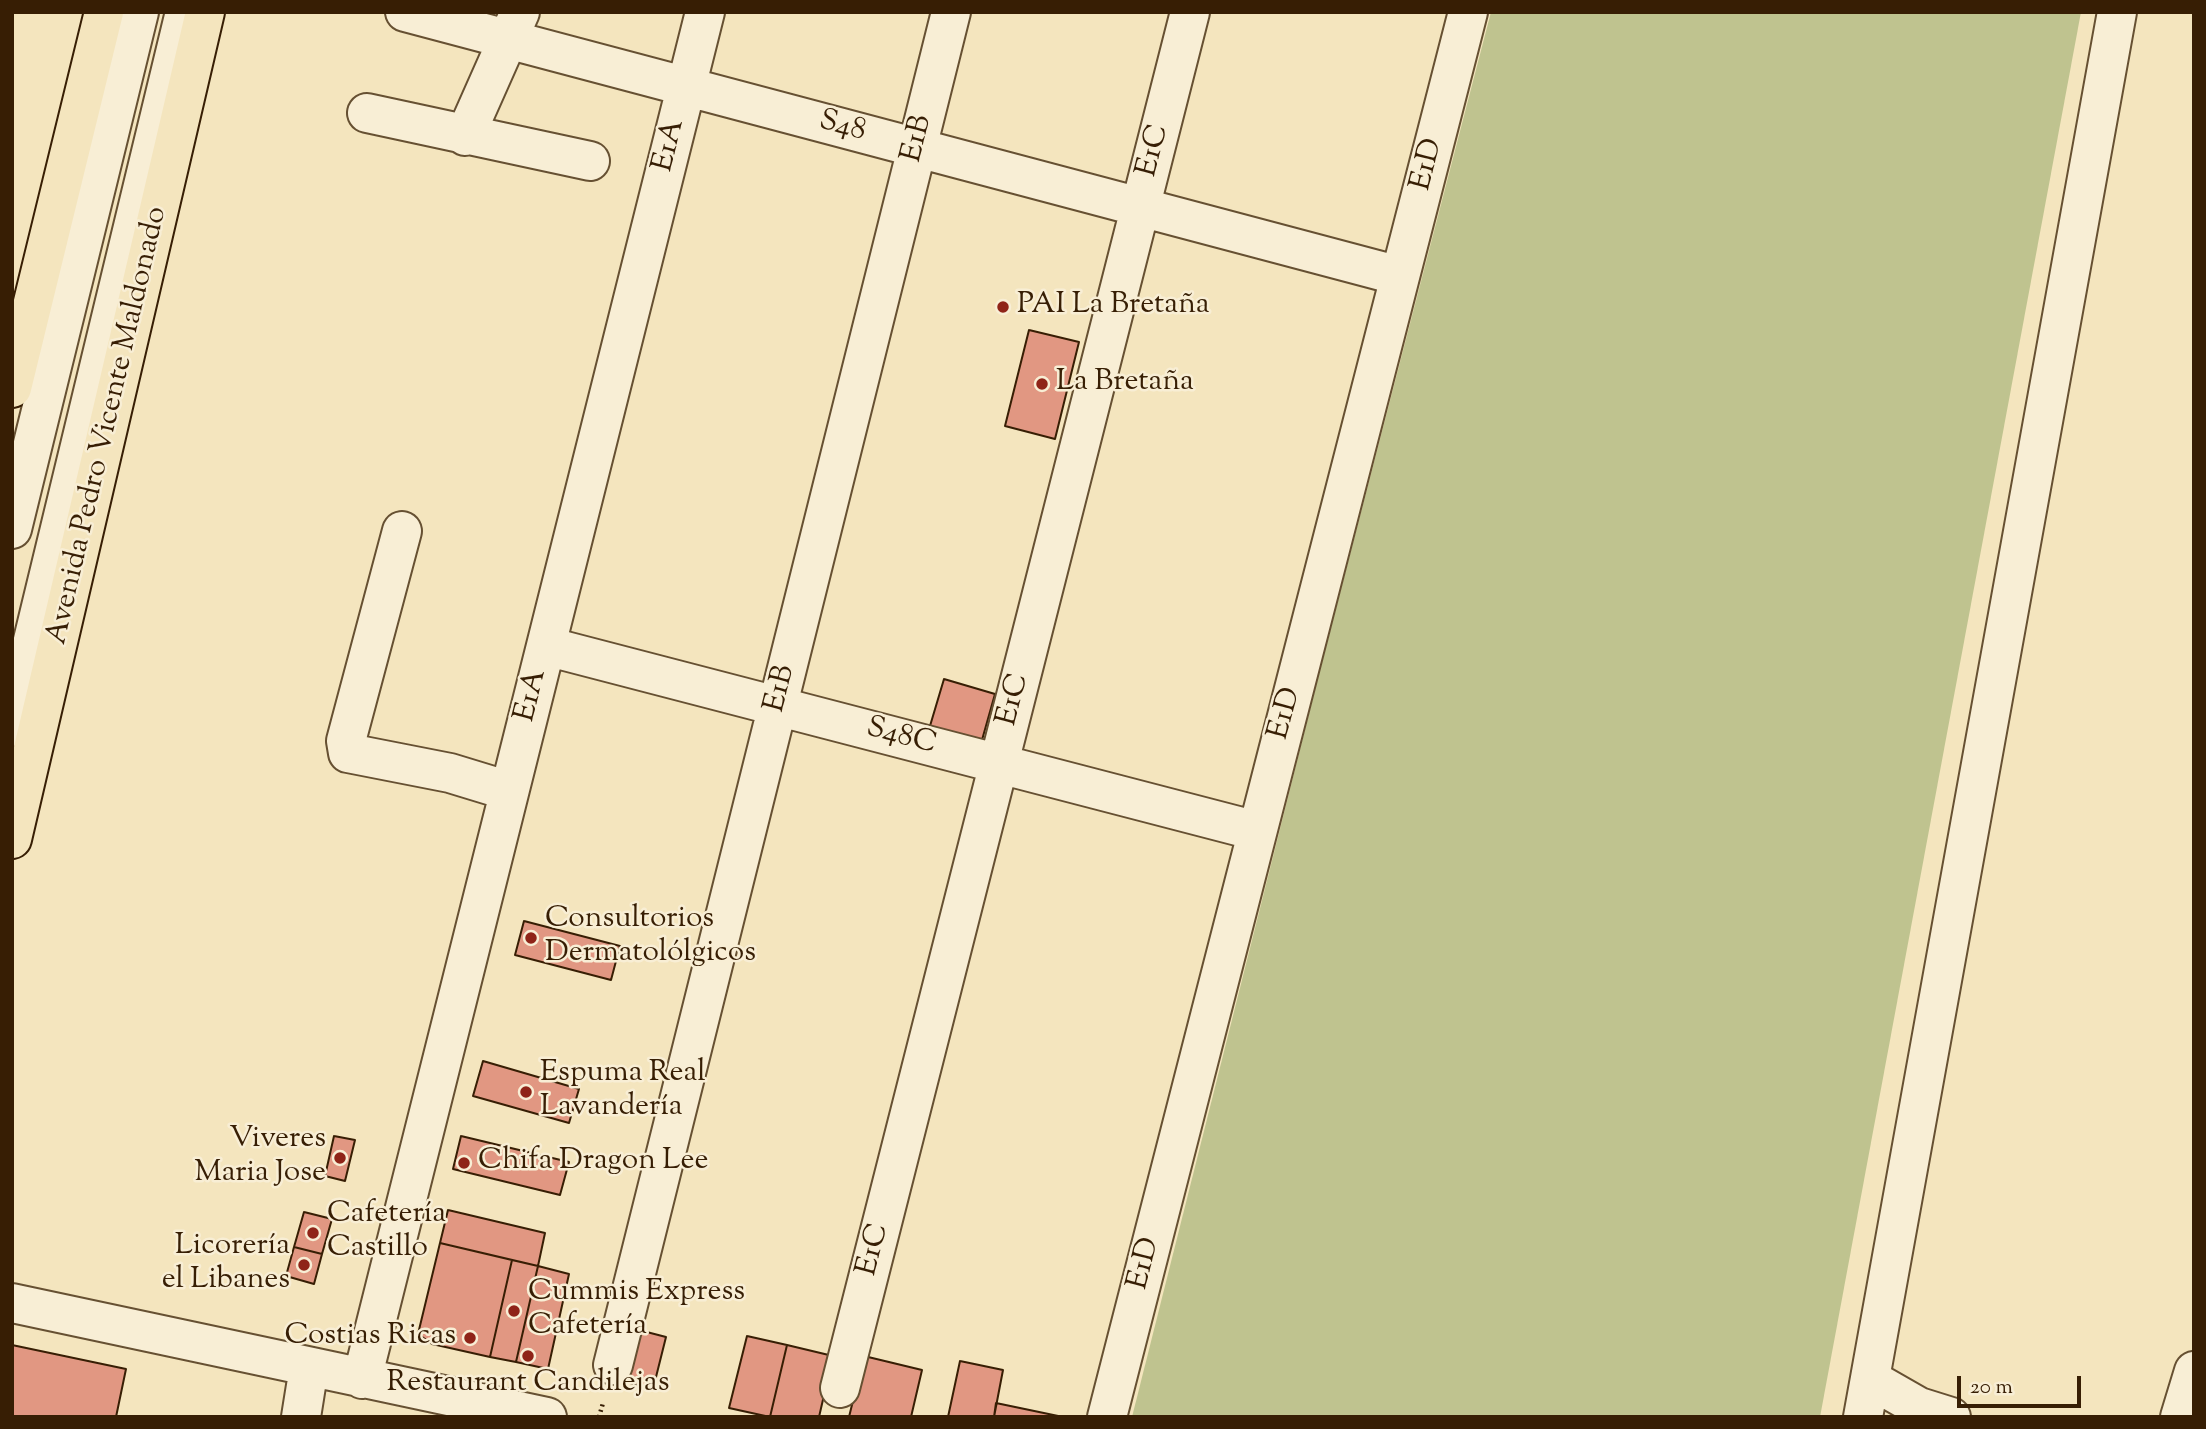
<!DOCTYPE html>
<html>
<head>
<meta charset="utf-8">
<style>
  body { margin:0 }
  #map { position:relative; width:2206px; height:1429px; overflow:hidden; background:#f4e5be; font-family:"Sorts Mill Goudy",serif }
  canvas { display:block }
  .frame { position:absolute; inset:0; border:14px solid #371e04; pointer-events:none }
  .scale { position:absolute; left:1957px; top:1376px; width:124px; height:32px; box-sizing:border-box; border:4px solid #371e04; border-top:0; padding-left:9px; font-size:21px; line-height:24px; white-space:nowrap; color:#371e04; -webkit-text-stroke:5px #f8eed5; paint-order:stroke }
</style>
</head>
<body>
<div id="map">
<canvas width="2206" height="1429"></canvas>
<div class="frame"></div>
<div class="scale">20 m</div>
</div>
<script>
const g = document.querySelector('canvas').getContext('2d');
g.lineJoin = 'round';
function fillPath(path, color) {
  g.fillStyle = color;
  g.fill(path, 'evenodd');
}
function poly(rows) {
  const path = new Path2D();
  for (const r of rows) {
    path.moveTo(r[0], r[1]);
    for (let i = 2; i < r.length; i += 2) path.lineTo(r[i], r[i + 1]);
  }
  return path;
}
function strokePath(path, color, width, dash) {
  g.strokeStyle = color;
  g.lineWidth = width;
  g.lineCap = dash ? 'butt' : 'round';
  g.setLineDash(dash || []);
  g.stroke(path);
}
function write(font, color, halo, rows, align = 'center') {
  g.font = font + ' "Sorts Mill Goudy",serif';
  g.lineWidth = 5;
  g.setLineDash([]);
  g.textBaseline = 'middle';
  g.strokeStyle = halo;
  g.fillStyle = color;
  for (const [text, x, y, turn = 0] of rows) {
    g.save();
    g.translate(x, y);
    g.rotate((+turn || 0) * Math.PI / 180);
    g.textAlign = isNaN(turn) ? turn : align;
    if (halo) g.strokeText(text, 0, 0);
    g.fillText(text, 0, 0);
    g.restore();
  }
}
const green = poly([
  [1491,12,2081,12,1820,1417,1132,1417,1320,670]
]);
const building = poly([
  [1029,330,1079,342,1055,439,1005,426,1029,330],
  [944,679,995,694,982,740,927,736,944,679],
  [524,921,620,946,611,980,515,955,524,921],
  [483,1061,579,1089,569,1123,473,1096,483,1061],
  [334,1136,355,1140,345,1181,325,1176,334,1136],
  [461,1136,569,1162,560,1195,453,1169,461,1136],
  [448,1210,545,1233,538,1266,440,1243,448,1210],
  [304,1212,332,1219,322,1254,294,1247,304,1212],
  [440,1243,512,1260,490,1357,432,1344,418,1334,440,1243],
  [294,1247,322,1254,314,1284,286,1276,294,1247],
  [512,1260,538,1266,516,1362,490,1357,512,1260],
  [538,1266,569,1274,548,1369,516,1362,538,1266],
  [639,1330,666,1337,653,1389,626,1382,639,1330],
  [747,1336,787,1345,770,1417,729,1408,747,1336],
  [12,1345,126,1369,116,1417,12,1417,12,1345],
  [787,1345,833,1356,819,1417,770,1417,787,1345],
  [864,1356,922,1370,911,1417,849,1417,864,1356],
  [960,1361,1003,1370,994,1417,948,1417,960,1361],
  [996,1403,1063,1417,994,1417,996,1403]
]);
const path = poly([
  [599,1417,603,1403]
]);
const minor = poly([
  [405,12,1400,276],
  [367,113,590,161],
  [465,136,520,12],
  [12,529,139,12],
  [402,531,346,741,348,753,450,773,509,791],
  [546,646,1257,831],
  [12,727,185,12],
  [12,1303,547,1417],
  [613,1365,951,12],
  [362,1379,705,12],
  [1870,1379,1919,1407,1951,1417],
  [840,1388,1190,12],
  [301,1417,309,1367],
  [1107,1417,1468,12],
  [1863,1417,2117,12],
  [2180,1417,2194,1371]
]);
const major = poly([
  [12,388,104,12],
  [12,839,205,12]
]);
const markers = [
  [1003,307,7,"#8f2418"],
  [1042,384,7,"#8f2418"],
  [531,938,7,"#8f2418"],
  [526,1092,7,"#8f2418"],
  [340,1158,7,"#8f2418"],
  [464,1163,7,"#8f2418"],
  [313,1233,7,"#8f2418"],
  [304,1265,7,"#8f2418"],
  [514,1311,7,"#8f2418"],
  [470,1338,7,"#8f2418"],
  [528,1356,7,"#8f2418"]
];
const streetNames = [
  ["S48",842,128,15],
  ["E1B",919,139,-76],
  ["E1A",671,146,-76],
  ["E1C",1155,151,-76],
  ["E1D",1429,165,-76],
  ["Avenida Pedro Vicente Maldonado",109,426,-77],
  ["E1B",782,689,-76],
  ["E1A",533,696,-76],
  ["E1C",1015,700,-76],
  ["E1D",1287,714,-75],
  ["S48C",901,738,15],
  ["E1C",875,1250,-76],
  ["E1D",1146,1264,-76]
];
const poiNames = [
  ["PAI La Bretaña",1017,307],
  ["La Bretaña",1056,384],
  ["Consultorios",545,921],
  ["Dermatolólgicos",545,955],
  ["Espuma Real",540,1075],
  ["Lavandería",540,1109],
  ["Viveres",326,1141,"right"],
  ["Maria Jose",326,1175,"right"],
  ["Chifa Dragon Lee",478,1163],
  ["Cafetería",327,1216],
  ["Castillo",327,1250],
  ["Licorería",290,1248,"right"],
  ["el Libanes",290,1282,"right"],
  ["Cummis Express",528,1294],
  ["Cafetería",528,1328],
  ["Costias Ricas",456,1338,"right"],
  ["Restaurant Candilejas",528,1385,"center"]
];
fillPath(green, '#bfc38f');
fillPath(building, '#e19782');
strokePath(building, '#371e04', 2);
strokePath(minor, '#665032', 42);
strokePath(major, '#371e04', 42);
strokePath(path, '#371e04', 4.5, [2, 3.5]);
strokePath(minor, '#f8eed5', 38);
strokePath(major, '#f4e5be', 38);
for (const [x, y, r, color] of markers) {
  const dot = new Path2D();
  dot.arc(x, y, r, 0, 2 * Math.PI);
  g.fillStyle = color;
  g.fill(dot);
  strokePath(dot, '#f8eed5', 2.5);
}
write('30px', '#371e04', '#f8eed5', streetNames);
write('30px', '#371e04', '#f8eed5', poiNames, 'left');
</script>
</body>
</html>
